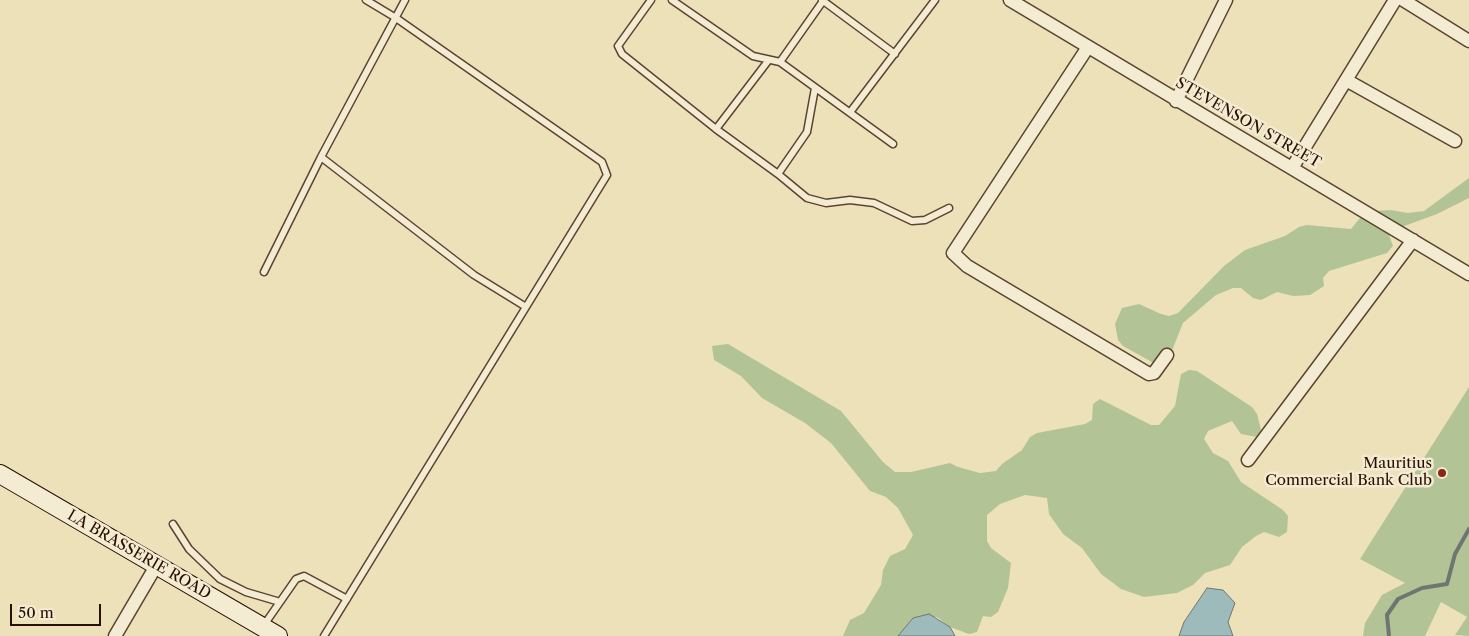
<!DOCTYPE html>
<html>
<head>
<meta charset="utf-8">
<style>
  body { margin:0 }
  #map { position:relative; width:1469px; height:636px; overflow:hidden; background:#ede1ba; font-family:"Libre Caslon Text",serif }
  canvas { display:block }
  .scale { position:absolute; left:10px; top:604px; width:91px; height:22px; box-sizing:border-box; border:2px solid #290f01; border-top:0; padding-left:6px; font-size:15px; line-height:18px; white-space:nowrap; color:#290f01; -webkit-text-stroke:4px #f3ecd2; paint-order:stroke }
</style>
</head>
<body>
<div id="map">
<canvas width="1469" height="636"></canvas>
<div class="scale">50 m</div>
</div>
<script>
const g = document.querySelector('canvas').getContext('2d');
g.lineJoin = 'round';
function fillPath(path, color) {
  g.fillStyle = color;
  g.fill(path, 'evenodd');
}
function poly(rows) {
  const path = new Path2D();
  for (const r of rows) {
    path.moveTo(r[0], r[1]);
    for (let i = 2; i < r.length; i += 2) path.lineTo(r[i], r[i + 1]);
  }
  return path;
}
function strokePath(path, color, width, dash) {
  g.strokeStyle = color;
  g.lineWidth = width;
  g.lineCap = dash ? 'butt' : 'round';
  g.setLineDash(dash || []);
  g.stroke(path);
}
function write(font, color, halo, rows, align = 'center') {
  g.font = font + ' "Libre Caslon Text",serif';
  g.lineWidth = 5;
  g.setLineDash([]);
  g.textBaseline = 'middle';
  g.strokeStyle = halo;
  g.fillStyle = color;
  for (const [text, x, y, turn = 0] of rows) {
    g.save();
    g.translate(x, y);
    g.rotate((+turn || 0) * Math.PI / 180);
    g.textAlign = isNaN(turn) ? turn : align;
    if (halo) g.strokeText(text, 0, 0);
    g.fillText(text, 0, 0);
    g.restore();
  }
}
const green = poly([
  [1469,178,1469,198,1437,214,1388,232,1393,246,1387,253,1329,271,1323,278,1324,286,1310,295,1293,296,1277,292,1261,300,1253,298,1241,288,1233,288,1216,295,1183,323,1167,363,1159,366,1123,346,1118,340,1115,324,1122,308,1139,304,1161,314,1169,316,1178,313,1224,266,1245,250,1285,236,1299,227,1307,225,1351,229,1360,218,1375,211,1391,210,1408,213,1424,211],
  [728,344,841,411,883,462,895,472,911,472,950,463,958,467,980,473,996,471,1002,464,1022,450,1030,437,1037,433,1085,424,1092,420,1093,404,1100,399,1151,425,1159,425,1175,406,1181,374,1189,370,1197,371,1252,407,1257,414,1261,430,1257,437,1241,434,1232,421,1208,431,1204,439,1213,453,1228,461,1241,482,1283,510,1288,516,1287,532,1279,537,1264,532,1256,536,1242,547,1230,565,1205,573,1193,585,1177,593,1144,597,1121,589,1101,574,1082,548,1063,534,1049,514,1047,498,1025,495,1000,504,987,515,987,541,991,548,1011,563,1008,588,998,612,991,617,983,616,977,632,969,634,950,627,937,617,913,618,898,636,843,636,850,620,864,613,881,585,883,570,890,556,905,549,913,535,898,508,886,497,870,491,831,443,805,423,762,398,741,376,714,360,712,346],
  [1469,387,1469,636,1455,635,1467,617,1441,602,1425,636,1363,636,1365,623,1382,595,1405,583,1360,559]
]);
const water = poly([
  [1207,588,1223,590,1235,603,1228,622,1233,636,1179,636,1184,622,1207,588],
  [929,614,950,627,955,636,898,636,913,618,929,614]
]);
const stream = poly([
  [1389,636,1387,615,1398,599,1422,588,1447,584,1455,554,1469,529]
]);
const lane = poly([
  [651,0,618,46,622,54,716,129,778,174,807,132,815,88],
  [672,0,753,56,780,62,893,144],
  [822,0,895,54],
  [780,62,823,1],
  [851,111,935,0],
  [716,129,768,61],
  [321,157,474,275,526,307],
  [778,174,807,198,826,203,850,200,874,203,912,221,925,220,949,208],
  [264,272,321,157,405,0],
  [173,524,189,549,220,579,246,592,280,602],
  [264,625,296,579,304,576,347,599],
  [324,636,607,175,602,162,396,18,366,0]
]);
const street = poly([
  [1010,0,1469,274],
  [1403,0,1469,41],
  [1088,47,953,253,967,266,1149,374,1154,373,1167,355],
  [1346,80,1455,141],
  [1176,101,1226,0],
  [1292,168,1395,0],
  [1248,460,1413,240],
  [115,636,156,566]
]);
const secondary = poly([
  [0,474,278,636]
]);
const markers = [
  [1442,473,5,"#8f2418"]
];
const streetNames = [
  ["STEVENSON STREET",1248,123,30],
  ["LA BRASSERIE ROAD",139,555,30]
];
const poiNames = [
  ["Mauritius",1432,464],
  ["Commercial Bank Club",1432,481]
];
fillPath(green, '#b2c495');
fillPath(water, '#9ebbbb');
strokePath(water, '#6f7671', 1);
strokePath(stream, '#6f7671', 4);
strokePath(lane, '#5a442f', 9);
strokePath(street, '#5a442f', 15);
strokePath(secondary, '#290f01', 20);
strokePath(lane, '#f3ecd2', 6);
strokePath(street, '#f3ecd2', 12);
strokePath(secondary, '#f3ecd2', 18);
for (const [x, y, r, color] of markers) {
  const dot = new Path2D();
  dot.arc(x, y, r, 0, 2 * Math.PI);
  g.fillStyle = color;
  g.fill(dot);
  strokePath(dot, '#f3ecd2', 2);
}
write('15px', '#290f01', '#f3ecd2', streetNames);
write('15px', '#290f01', '#f3ecd2', poiNames, 'right');
</script>
</body>
</html>
